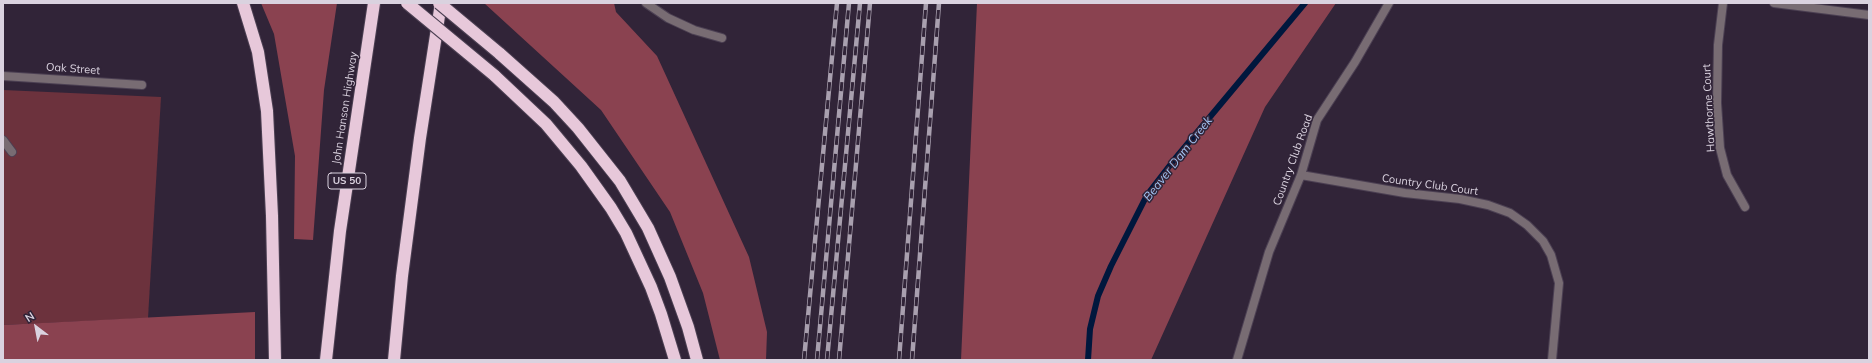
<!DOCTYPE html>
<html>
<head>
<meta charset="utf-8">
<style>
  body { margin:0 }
  #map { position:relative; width:1872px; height:363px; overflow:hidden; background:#312438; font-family:Mulish,sans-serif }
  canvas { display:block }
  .frame { position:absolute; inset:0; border:4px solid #dad2df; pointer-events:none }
  .north { position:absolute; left:16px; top:307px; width:40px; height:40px; -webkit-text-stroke:3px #312438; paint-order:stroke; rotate:328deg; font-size:11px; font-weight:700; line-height:16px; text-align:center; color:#dad2df }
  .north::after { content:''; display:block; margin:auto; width:14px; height:18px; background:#dad2df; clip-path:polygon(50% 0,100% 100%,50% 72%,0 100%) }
</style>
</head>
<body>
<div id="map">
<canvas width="1872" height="363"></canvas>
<div class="frame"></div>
<div class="north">N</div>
</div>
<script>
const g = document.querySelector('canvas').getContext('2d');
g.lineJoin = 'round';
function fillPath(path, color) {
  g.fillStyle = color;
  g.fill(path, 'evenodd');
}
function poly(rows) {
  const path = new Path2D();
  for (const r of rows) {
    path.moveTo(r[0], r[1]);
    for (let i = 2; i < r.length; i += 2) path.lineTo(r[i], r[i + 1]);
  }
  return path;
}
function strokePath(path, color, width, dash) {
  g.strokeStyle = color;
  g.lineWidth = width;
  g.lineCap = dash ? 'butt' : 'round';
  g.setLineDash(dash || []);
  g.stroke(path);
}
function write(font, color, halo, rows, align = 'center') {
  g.font = font + ' Mulish,sans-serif';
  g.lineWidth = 3;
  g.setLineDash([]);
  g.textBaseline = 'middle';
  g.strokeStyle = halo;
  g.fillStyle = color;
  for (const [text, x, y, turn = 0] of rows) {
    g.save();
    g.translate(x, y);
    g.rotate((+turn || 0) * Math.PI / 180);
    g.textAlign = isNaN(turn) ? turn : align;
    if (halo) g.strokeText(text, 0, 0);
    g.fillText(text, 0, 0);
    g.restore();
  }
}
const green = poly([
  [3,90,161,97,148,318,3,325]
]);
const forest = poly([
  [261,3,337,3,324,90,313,240,294,239,295,156,274,34],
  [484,3,614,3,616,12,657,56,749,257,767,332,766,360,720,360,703,293,670,212,601,110],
  [977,3,1336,3,1265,107,1151,360,961,360],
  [255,312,255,360,3,360,3,325]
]);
const stream = poly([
  [1088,360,1090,329,1098,296,1111,266,1147,195,1174,160,1305,3]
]);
const service = poly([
  [646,3,668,18,694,30,722,38],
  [3,140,12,152]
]);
const minor = poly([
  [1723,3,1718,45,1717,103,1720,148,1727,175,1745,207],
  [1774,3,1869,15],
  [3,76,142,85],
  [1301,175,1405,193,1460,199,1488,205,1510,213,1527,225,1543,241,1551,255,1559,283,1552,360],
  [1237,360,1269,252,1301,175,1317,120,1355,62,1389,3]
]);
const motorway = poly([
  [243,3,258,52,267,111,272,216,275,360],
  [499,53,554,102,578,128,620,181,648,228,670,277,688,327,697,360],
  [494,75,546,124,581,166,611,208,626,233,651,287,661,314,675,360],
  [326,360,340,231,374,3],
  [394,360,402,276,420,138,441,3]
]);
const rail = poly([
  [804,360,837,3],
  [817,360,849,3],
  [827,360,860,3],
  [839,360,870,3],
  [899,360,926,3],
  [912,360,939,3]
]);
const motorwayBridge = poly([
  [407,3,494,75],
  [439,3,499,53]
]);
const shields = [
  [347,181,38]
];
const shieldNames = [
  ["US 50",347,181]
];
const streetNames = [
  ["Oak Street",73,69,4],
  ["John Hanson Highway",345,108,-81],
  ["Hawthorne Court",1709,108,-93],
  ["Country Club Road",1293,160,-70],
  ["Country Club Court",1430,185,8]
];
const waterNames = [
  ["Beaver Dam Creek",1178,159,-52]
];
fillPath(green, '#6c323d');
fillPath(forest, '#8a4250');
strokePath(stream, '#00173d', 6);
strokePath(service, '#4c4053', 10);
strokePath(minor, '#4c4053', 10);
strokePath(motorway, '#4c4053', 14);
strokePath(service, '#786c73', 8);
strokePath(minor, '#786c73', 8);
strokePath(motorway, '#e7c8da', 12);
strokePath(rail, '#a9a0af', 4.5);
strokePath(rail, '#312438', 3, [9]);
strokePath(motorwayBridge, '#4c4053', 14, []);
strokePath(motorwayBridge, '#e7c8da', 12);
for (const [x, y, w] of shields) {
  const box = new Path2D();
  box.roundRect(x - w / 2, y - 8, w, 16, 3);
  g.fillStyle = '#312438';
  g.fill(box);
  strokePath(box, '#dad2df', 1);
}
write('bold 10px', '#dad2df', null, shieldNames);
write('11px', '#dad2df', '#312438', streetNames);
write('italic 12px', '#a4c5f5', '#312438', waterNames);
</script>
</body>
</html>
